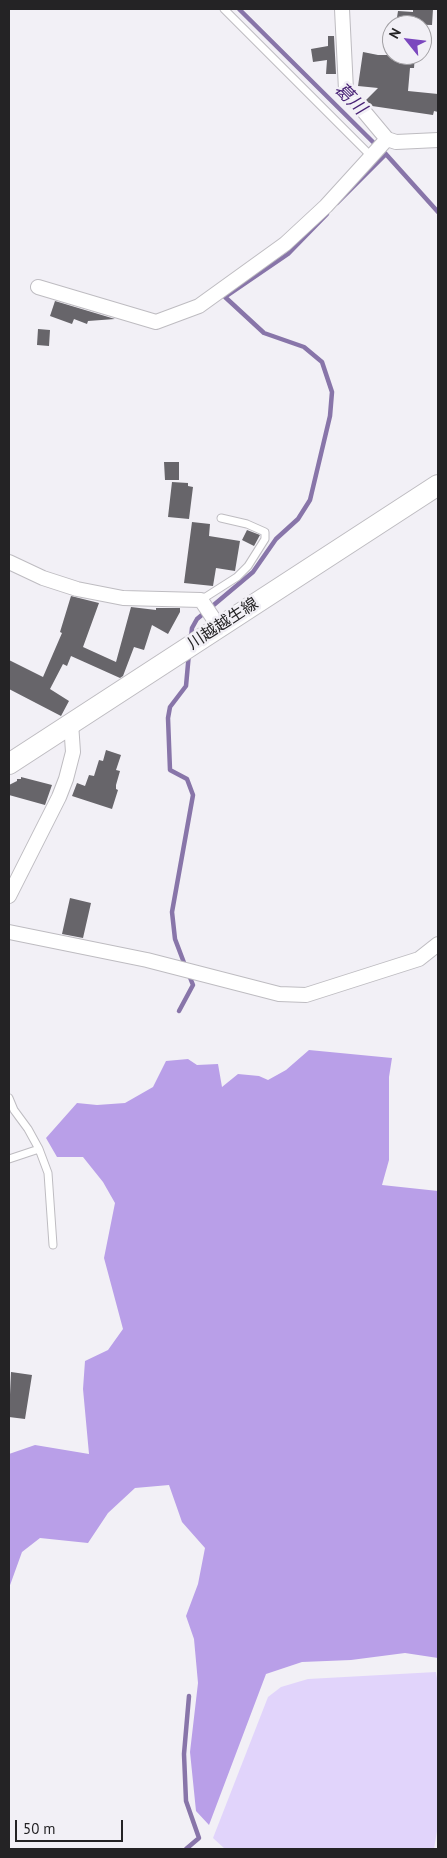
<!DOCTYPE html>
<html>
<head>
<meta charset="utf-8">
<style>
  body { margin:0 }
  #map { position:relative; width:447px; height:1858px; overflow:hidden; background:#f2f0f6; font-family:"PT Sans",sans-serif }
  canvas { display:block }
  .frame { position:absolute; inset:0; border:10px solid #242325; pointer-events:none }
  .north { position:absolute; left:382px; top:15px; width:50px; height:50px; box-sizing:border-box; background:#f2f0f6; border:1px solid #a09ea2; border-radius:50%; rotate:299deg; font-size:14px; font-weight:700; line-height:20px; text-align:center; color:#242325 }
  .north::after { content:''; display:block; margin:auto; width:18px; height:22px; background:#7b47be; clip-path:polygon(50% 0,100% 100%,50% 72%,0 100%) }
  .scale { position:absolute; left:15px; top:1820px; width:108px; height:22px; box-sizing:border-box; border:2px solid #242325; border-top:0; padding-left:6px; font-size:15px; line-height:18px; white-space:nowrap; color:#242325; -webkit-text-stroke:4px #f2f0f6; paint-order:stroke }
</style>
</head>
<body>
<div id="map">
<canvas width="447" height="1858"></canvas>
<div class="frame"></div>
<div class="north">N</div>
<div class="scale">50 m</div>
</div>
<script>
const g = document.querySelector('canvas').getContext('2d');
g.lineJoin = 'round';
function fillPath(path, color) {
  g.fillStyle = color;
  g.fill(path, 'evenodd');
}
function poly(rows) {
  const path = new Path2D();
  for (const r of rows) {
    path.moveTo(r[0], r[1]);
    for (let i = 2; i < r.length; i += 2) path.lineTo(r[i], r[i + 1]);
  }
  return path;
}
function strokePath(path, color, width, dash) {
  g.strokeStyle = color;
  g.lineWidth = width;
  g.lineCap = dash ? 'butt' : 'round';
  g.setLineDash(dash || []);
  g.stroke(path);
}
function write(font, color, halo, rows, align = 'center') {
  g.font = font + ' "PT Sans","Noto Sans JP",sans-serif';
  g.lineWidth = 5;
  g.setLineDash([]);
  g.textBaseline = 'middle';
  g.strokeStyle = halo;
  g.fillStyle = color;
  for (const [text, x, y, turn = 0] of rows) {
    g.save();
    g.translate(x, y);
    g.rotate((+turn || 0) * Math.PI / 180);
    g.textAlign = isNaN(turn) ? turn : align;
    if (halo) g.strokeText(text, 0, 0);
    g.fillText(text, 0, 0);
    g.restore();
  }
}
const green = poly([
  [436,1672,438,1685,438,1825,434,1849,225,1849,213,1838,268,1697,281,1687,308,1679]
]);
const forest = poly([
  [309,1050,392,1058,389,1077,389,1160,382,1185,438,1191,438,1658,405,1653,351,1660,302,1662,266,1674,209,1825,196,1811,190,1752,198,1683,194,1639,186,1616,198,1584,205,1548,182,1522,169,1485,135,1488,108,1513,88,1543,40,1538,22,1552,9,1588,9,1454,35,1445,89,1454,83,1389,85,1361,108,1350,123,1329,104,1258,115,1203,103,1182,83,1157,57,1157,46,1138,77,1103,97,1105,125,1103,153,1087,166,1061,188,1059,197,1065,218,1064,222,1087,238,1074,259,1076,268,1080,286,1070]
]);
const stream = poly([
  [239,9,378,147],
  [384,152,438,212],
  [337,203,386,154],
  [191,638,192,628,197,619,253,572,276,539,298,519,310,500,330,416,332,392,322,362,304,347,264,333,225,297,288,254,327,214],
  [186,968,175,939,172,912,193,795,187,779,170,770,168,718,170,707,186,686,189,653],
  [179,1011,193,985,189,975],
  [186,1849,199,1838,186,1801,184,1754,189,1696]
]);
const building = poly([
  [413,9,433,9,432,25,396,24,398,11,413,12],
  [328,36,334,36,336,74,326,74,327,60,313,62,311,49,328,46],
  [363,52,378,55,415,55,414,68,410,68,408,91,438,94,438,112,434,111,433,115,372,106,366,100,378,88,358,86],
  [55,301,115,319,88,321,87,324,74,319,72,324,50,316],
  [38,329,50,330,49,346,37,345],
  [164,462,179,462,179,480,165,480],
  [172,482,188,483,188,486,193,487,189,519,168,517],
  [192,522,210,524,209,536,240,541,235,571,216,568,213,586,184,583],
  [247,530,260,535,254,546,242,540],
  [71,596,99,603,83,647,116,662,131,607,156,610,156,608,180,608,180,612,168,634,152,625,144,650,134,647,123,676,120,678,71,656,67,666,63,664,50,689,69,701,61,716,9,689,9,660,43,677,62,633,60,632],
  [106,750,121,755,116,770,120,771,116,785,116,789,118,790,112,809,72,796,77,783,85,786,89,775,94,776,99,760,103,761],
  [21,777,52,785,45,805,9,795,9,785,17,781,17,779,21,779],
  [70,898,91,903,83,938,62,934],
  [11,1372,32,1375,25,1419,9,1417]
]);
const service = poly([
  [224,9,371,156],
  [201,600,237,577,248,566,265,539,265,532,247,524,221,518],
  [9,1098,14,1110,28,1129,39,1149,9,1159],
  [39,1149,48,1173,53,1245]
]);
const minor = poly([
  [342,9,346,90,387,139],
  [38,287,156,322,199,306,285,244,326,206,387,139,396,142,438,140],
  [9,562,43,578,77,589,123,598,201,600,219,627],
  [9,896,59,797,66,779,73,752,71,723],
  [9,932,147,960,279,994,306,995,419,959,438,944]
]);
const secondary = poly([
  [9,764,438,485]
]);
const streetNames = [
  ["川越越生線",223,624,-33]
];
const waterNames = [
  ["葛川",350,99,45]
];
fillPath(green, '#e1d4fb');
fillPath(forest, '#b99fe8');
strokePath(stream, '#8875a9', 4.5);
fillPath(building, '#67656a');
strokePath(service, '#bebcc1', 9);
strokePath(minor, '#bebcc1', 16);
strokePath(secondary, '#bebcc1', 22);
strokePath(service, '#fff', 7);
strokePath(minor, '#fff', 14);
strokePath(secondary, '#fff', 20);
write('16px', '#242325', '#f2f0f6', streetNames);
write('italic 18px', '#451e73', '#f2f0f6', waterNames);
</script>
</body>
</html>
